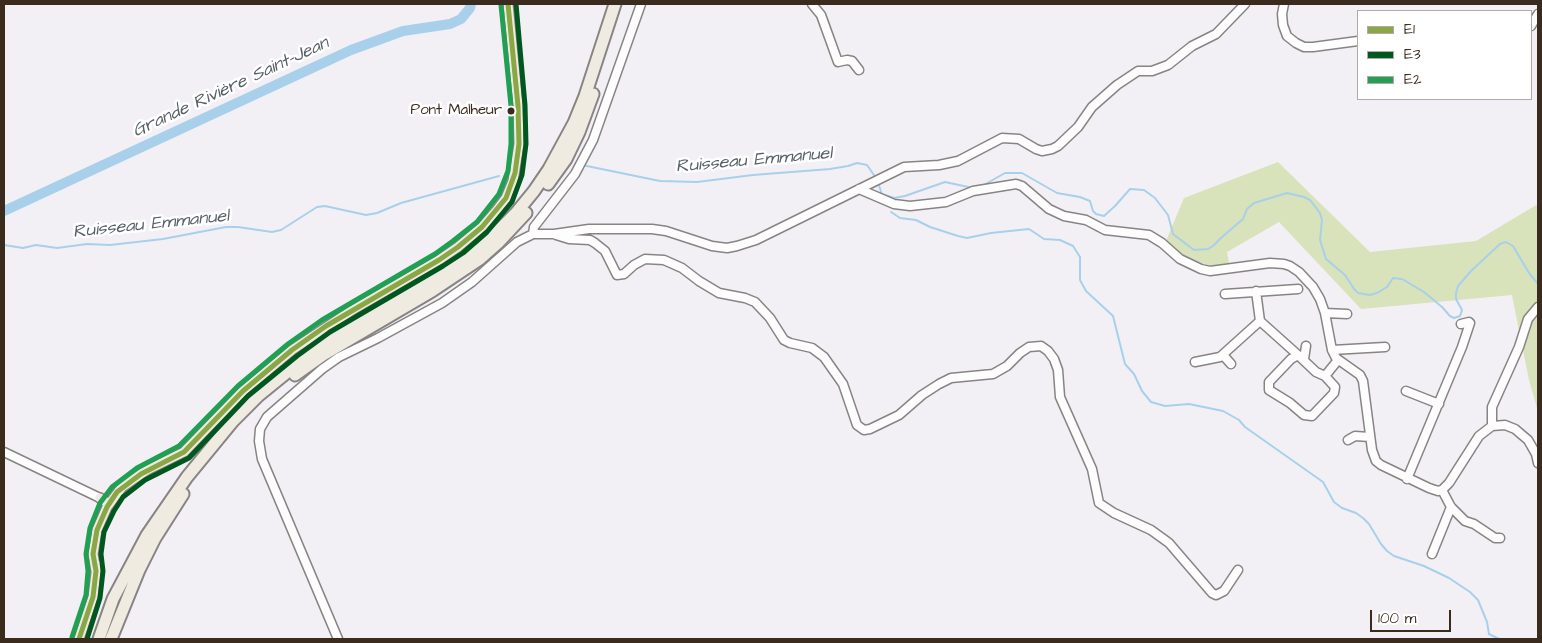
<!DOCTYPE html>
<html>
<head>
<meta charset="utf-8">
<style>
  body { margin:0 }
  #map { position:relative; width:1542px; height:643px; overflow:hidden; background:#f3f0f5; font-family:"Architects Daughter",sans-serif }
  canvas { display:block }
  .frame { position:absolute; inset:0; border:5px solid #3b2a1e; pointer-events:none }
  .legend { position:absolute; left:1357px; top:10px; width:175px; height:90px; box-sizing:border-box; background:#fff; border:1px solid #b1aaa5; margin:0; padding:6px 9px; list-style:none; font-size:15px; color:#3b2a1e }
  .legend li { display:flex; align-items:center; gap:10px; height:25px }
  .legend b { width:25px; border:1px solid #b1aaa5 }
  .scale { position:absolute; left:1370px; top:610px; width:81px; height:22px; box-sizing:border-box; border:2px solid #3b2a1e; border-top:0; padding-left:6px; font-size:15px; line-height:18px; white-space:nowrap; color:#3b2a1e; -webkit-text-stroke:4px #fff; paint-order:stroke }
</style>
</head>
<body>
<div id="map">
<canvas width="1542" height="643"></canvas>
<div class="frame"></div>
<ul class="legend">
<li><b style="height:6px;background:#8aa745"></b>E1</li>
<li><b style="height:6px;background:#005820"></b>E3</li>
<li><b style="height:6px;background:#1fa055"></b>E2</li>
</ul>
<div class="scale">100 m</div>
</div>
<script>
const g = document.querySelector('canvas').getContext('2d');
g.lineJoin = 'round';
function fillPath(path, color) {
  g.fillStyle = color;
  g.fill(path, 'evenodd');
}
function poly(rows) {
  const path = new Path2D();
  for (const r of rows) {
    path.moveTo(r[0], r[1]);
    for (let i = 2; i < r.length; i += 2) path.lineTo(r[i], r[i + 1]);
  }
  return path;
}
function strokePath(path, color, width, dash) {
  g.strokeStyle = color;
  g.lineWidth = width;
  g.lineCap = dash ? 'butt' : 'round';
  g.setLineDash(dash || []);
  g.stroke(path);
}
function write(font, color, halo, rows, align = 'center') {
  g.font = font + ' "Architects Daughter",sans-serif';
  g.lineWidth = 5;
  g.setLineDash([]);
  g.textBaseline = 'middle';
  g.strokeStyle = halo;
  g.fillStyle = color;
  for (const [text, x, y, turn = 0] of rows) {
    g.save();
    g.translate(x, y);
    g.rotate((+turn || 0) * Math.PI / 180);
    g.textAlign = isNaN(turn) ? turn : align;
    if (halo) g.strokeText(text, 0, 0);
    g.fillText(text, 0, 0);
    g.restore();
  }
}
const green = poly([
  [1278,162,1370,252,1476,241,1538,204,1538,412,1529,380,1512,295,1361,309,1279,222,1227,252,1231,274,1163,248,1184,198]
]);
const stream = poly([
  [582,165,660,181,697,182,753,175,830,169,848,166,857,163,867,165,876,178],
  [878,182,882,195],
  [982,186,1005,173,1022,173,1057,193,1080,197,1090,201,1093,211,1096,214,1104,216,1115,206,1130,189,1144,190,1155,198,1168,215,1173,234,1194,250,1208,249,1213,246,1222,237,1243,219,1247,209,1254,203,1287,193,1304,197,1310,200,1320,213,1322,220,1320,240,1326,259,1345,275,1354,289,1358,293,1370,295,1377,293,1387,287,1393,278,1402,279,1424,292,1442,307,1450,316,1454,318,1460,316,1462,310,1456,299,1456,293,1458,286,1471,271,1500,244,1506,242,1513,246,1529,273,1538,284],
  [882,194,894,198,905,196,945,182,973,188],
  [891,212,900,218,916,220,930,227,958,236,967,238,991,233,1029,229,1044,239,1060,240,1073,246,1080,257,1080,280,1086,291,1113,316,1125,364,1134,374,1142,391,1151,402,1165,406,1189,404,1223,411,1239,420,1245,427,1323,482,1334,502,1342,508,1356,513,1363,518,1369,524,1381,544,1387,551,1394,556,1424,566,1449,578,1470,592,1478,600,1487,622,1489,634,1499,639],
  [4,245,23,248,36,245,57,248,87,244,110,245,163,239,226,227,238,227,272,232,281,230,317,207,325,206,366,215,377,213,401,203,499,176]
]);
const river = poly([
  [4,211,351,50,403,31,450,24,461,19,470,8,471,4]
]);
const minor = poly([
  [812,4,821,15,825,26,838,62,847,60,852,61,859,70],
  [1284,4,1282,14,1283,25,1287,36,1296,43,1304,47,1313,47,1358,41],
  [1531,26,1538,14],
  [859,189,894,204,910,206,946,202,973,191,1016,184,1022,186,1049,209,1064,216,1086,220,1105,230,1149,235,1162,243,1180,259,1201,269,1210,271,1270,263,1284,264,1290,266,1299,272,1313,287,1320,299,1325,313,1332,350,1336,358,1360,375,1363,381,1372,450,1376,461,1381,465,1429,488,1438,491,1442,490,1449,483,1479,436,1492,426,1505,425,1515,429,1528,440,1536,454,1538,463],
  [533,234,534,227,575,174,593,140,641,4],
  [556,235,569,239,590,240,595,243,605,251,617,275,624,274,634,265,645,259,664,260,682,268,699,281,719,293,745,298,755,302,770,318,784,340,790,343,812,348,824,357,843,384,857,425,864,430,870,429,899,415,922,395,939,384,951,378,993,374,1007,366,1020,353,1029,347,1041,346,1048,351,1054,359,1058,370,1060,397,1092,469,1099,503,1114,513,1151,530,1169,543,1212,593,1216,595,1224,591,1238,570],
  [1256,291,1260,321],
  [1225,294,1298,289],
  [1325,313,1347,314],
  [1332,350,1385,347],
  [1223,355,1231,364],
  [1298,355,1316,372,1325,376,1335,387,1334,393,1312,416,1304,415,1290,403,1269,390,1269,382,1291,359,1298,355],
  [1304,359,1306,346],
  [1195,362,1220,357,1260,321,1298,355],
  [1325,376,1338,360],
  [1406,391,1439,404],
  [1492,426,1492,407,1519,347,1528,319,1538,307],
  [1348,440,1355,436,1370,437],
  [4,452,100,498],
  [1407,479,1462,347,1470,323,1469,322,1461,324],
  [1442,490,1451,507,1465,521,1474,524,1495,538,1500,538],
  [1432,554,1451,507],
  [338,639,262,459,259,441,260,429,267,417,322,369,339,357,378,338,442,303,472,282,517,242,533,234,554,234,589,229,652,229,666,231,712,246,727,248,737,246,756,240,904,167,939,165,958,161,1002,138,1019,139,1036,149,1042,151,1052,149,1058,146,1078,127,1092,107,1117,85,1138,71,1152,71,1168,65,1192,46,1216,34,1245,4]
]);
const major = poly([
  [100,498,109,504],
  [96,571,93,554,97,530,107,507,122,487,147,470,184,452,243,391,292,350,354,309,439,260,458,247,482,227,497,210,506,198,513,181,519,144,518,106,508,4],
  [79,639,93,597,97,565]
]);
const highway = poly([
  [548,184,566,159,579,132,593,94],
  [295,375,323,355,432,291,480,259,498,243,526,213],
  [99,639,113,599,147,535,187,477,233,421,258,396,306,357,333,339,427,284,482,247,516,213,534,191,549,169,574,123,585,96,615,4],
  [111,639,139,570,155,538,183,494]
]);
const bus1 = poly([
  [79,639,93,597,96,571,93,554,97,530,107,507,117,492,141,474,184,452,243,391,292,350,326,326,439,260,458,247,482,227,506,198,515,173,519,144,518,106,508,4]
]);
const bus2 = poly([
  [87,639,100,598,103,571,101,554,104,532,114,511,123,497,145,480,189,458,248,396,297,356,330,332,443,266,463,253,487,232,512,202,522,175,526,144,525,105,516,4]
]);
const bus3 = poly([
  [72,637,86,595,88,571,86,554,90,528,100,503,112,487,137,468,179,446,238,386,288,344,322,320,435,254,453,241,477,222,499,194,508,171,511,144,511,106,501,5]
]);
const markers = [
  [511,111,4.5,"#3b2a1e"]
];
const busNames = [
  ["Pont Malheur",502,111]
];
const waterNames = [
  ["Grande Rivière Saint-Jean",231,88,-25],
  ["Ruisseau Emmanuel",754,161,-5],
  ["Ruisseau Emmanuel",151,225,-6]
];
fillPath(green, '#d8e2bb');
strokePath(stream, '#a8d0eb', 2);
strokePath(river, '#a8d0eb', 10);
strokePath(minor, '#898484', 11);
strokePath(major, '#898484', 12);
strokePath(highway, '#898484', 15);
strokePath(minor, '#fdfdfe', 8);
strokePath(major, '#efebe1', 9);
strokePath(highway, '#efebe1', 11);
strokePath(bus1, '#8aa745', 5);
strokePath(bus2, '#005820', 5);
strokePath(bus3, '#1fa055', 5);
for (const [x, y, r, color] of markers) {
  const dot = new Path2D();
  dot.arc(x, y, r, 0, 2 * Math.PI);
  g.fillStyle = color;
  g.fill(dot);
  strokePath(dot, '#fff', 2);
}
write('15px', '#3b2a1e', '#fff', busNames, 'right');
write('italic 18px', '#565f64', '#fff', waterNames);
</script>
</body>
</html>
